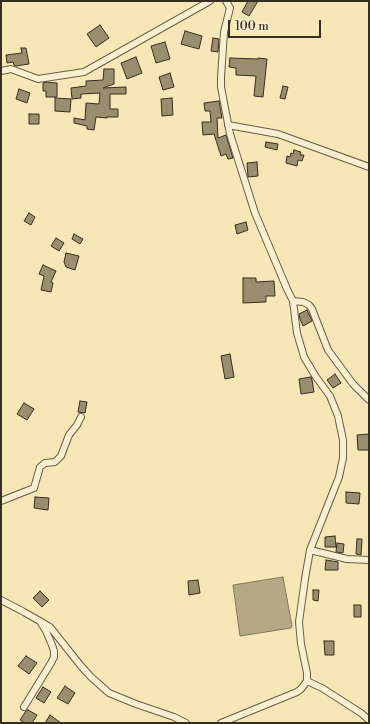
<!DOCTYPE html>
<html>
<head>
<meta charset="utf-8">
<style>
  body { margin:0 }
  #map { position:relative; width:370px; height:724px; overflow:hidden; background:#f7e7b7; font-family:"Libre Bodoni",serif }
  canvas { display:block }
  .frame { position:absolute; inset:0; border:2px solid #382d21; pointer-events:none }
  .scale { position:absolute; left:228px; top:20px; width:93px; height:18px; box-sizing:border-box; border:2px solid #382d21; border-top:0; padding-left:5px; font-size:12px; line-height:14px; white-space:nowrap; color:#382d21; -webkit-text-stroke:3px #faefd0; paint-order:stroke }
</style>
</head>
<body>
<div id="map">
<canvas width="370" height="724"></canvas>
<div class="frame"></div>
<div class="scale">100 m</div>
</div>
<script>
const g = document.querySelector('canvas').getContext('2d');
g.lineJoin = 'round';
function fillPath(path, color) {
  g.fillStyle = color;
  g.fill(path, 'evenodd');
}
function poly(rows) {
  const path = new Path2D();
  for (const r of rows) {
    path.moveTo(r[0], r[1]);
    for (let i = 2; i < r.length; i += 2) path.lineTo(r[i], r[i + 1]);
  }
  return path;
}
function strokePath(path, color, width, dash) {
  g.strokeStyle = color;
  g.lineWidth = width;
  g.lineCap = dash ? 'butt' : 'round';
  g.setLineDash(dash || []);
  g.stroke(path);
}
const water = poly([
  [283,577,292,626,291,628,240,636,233,585,283,577]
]);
const building = poly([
  [248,1,258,1,249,16,242,12,248,1],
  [100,25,109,38,96,47,87,34,100,25],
  [185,31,202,36,199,49,181,44,185,31],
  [213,38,219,39,218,52,211,51,213,38],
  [165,42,170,59,156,63,151,46,165,42],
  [21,48,26,48,29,64,16,66,14,65,13,62,7,63,6,55,22,53,21,48],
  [136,57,142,73,127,79,121,63,136,57],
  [230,58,258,59,258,58,267,59,263,97,254,96,256,76,236,75,236,68,229,67,230,58],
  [104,69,114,69,114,84,103,88,126,87,126,94,110,94,110,109,118,109,118,117,107,117,107,118,96,117,94,130,87,129,87,126,74,123,74,118,85,120,86,103,99,104,100,93,81,94,81,98,72,99,71,88,86,86,86,81,103,80,104,69],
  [170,73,174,87,163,90,159,77,170,73],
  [46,82,57,83,57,97,46,97,46,91,43,91,43,83,46,82],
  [283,86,288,87,285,99,280,98,283,86],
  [19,89,30,93,27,103,16,99,19,89],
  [55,98,71,99,70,112,55,111,55,98],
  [172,98,173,115,162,116,161,99,172,98],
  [219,101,222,118,217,118,218,138,226,135,233,158,228,159,226,154,221,156,214,134,203,135,202,122,211,122,210,111,205,111,204,103,219,101],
  [29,114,39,114,39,124,29,124,29,114],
  [266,142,278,144,277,150,265,147,266,142],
  [294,150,301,152,300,155,304,155,302,161,298,160,297,166,286,163,287,156,290,157,291,153,293,154,294,150],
  [257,162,258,176,248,177,247,163,257,162],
  [29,213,35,217,31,225,24,221,29,213],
  [246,222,248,230,237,234,235,225,246,222],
  [74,234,83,239,80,244,72,239,74,234],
  [56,238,64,243,59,251,51,246,56,238],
  [66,253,79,256,75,270,66,267,64,262,66,253],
  [43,265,56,271,51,282,53,283,51,292,41,290,44,276,39,274,43,265],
  [243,278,256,278,256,282,274,281,275,296,266,296,266,302,243,303,243,278],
  [307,310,312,321,303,326,300,319,299,314,307,310],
  [230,354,234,377,225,379,221,356,230,354],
  [335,374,341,383,333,388,327,380,335,374],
  [311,377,312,380,314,392,301,394,299,379,311,377],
  [80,401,87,402,85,413,78,412,80,401],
  [24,403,34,409,27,420,17,414,24,403],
  [369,434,369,450,358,450,357,435,369,434],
  [346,492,360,493,359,504,346,503,346,492],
  [35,497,49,498,48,510,34,508,35,497],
  [335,536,336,547,325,547,325,537,335,536],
  [357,539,362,539,361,555,356,554,357,539],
  [337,543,344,544,343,553,336,552,337,543],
  [326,560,338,562,338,570,325,570,326,560],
  [198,580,200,593,189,595,188,581,198,580],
  [313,590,319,590,318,601,313,600,313,590],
  [40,591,49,600,42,607,33,598,40,591],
  [354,605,361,605,361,617,354,617,354,605],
  [324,641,334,641,334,655,325,655,324,641],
  [26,656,37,663,29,674,18,666,26,656],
  [65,686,75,693,68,704,57,698,65,686],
  [43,687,51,692,44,703,36,698,43,687],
  [28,710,37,715,32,723,25,723,20,720,26,711,28,710],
  [50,715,61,723,45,723,50,715]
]);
const minor = poly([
  [1,71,11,69,38,79,84,72,210,1],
  [228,125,278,134,369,167],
  [293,301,303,302,309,305,312,309,328,350,353,384,369,400],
  [1,501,34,488,40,467,45,463,55,462,61,456,69,435,77,425,81,417],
  [310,550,347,559,369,560],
  [1,600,24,612,50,627,81,666,91,677,109,693,136,704,174,717,186,723],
  [307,681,322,688,361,713,369,720],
  [24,707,51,663,54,657,54,651,52,645,46,631,41,623],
  [221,723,297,692,301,689,307,681,307,673,301,644,299,622,305,579,310,550,339,477,343,458,343,440,338,416,330,396,316,377,304,357,297,333,293,301,287,289,255,213,230,134,221,87,221,77,224,32,230,8,226,1]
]);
fillPath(water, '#b6a884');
strokePath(water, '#84775c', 1);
fillPath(building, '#9b8e6f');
strokePath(building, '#382d21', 1);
strokePath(minor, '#685c46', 8);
strokePath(minor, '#faefd0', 6);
</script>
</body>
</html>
